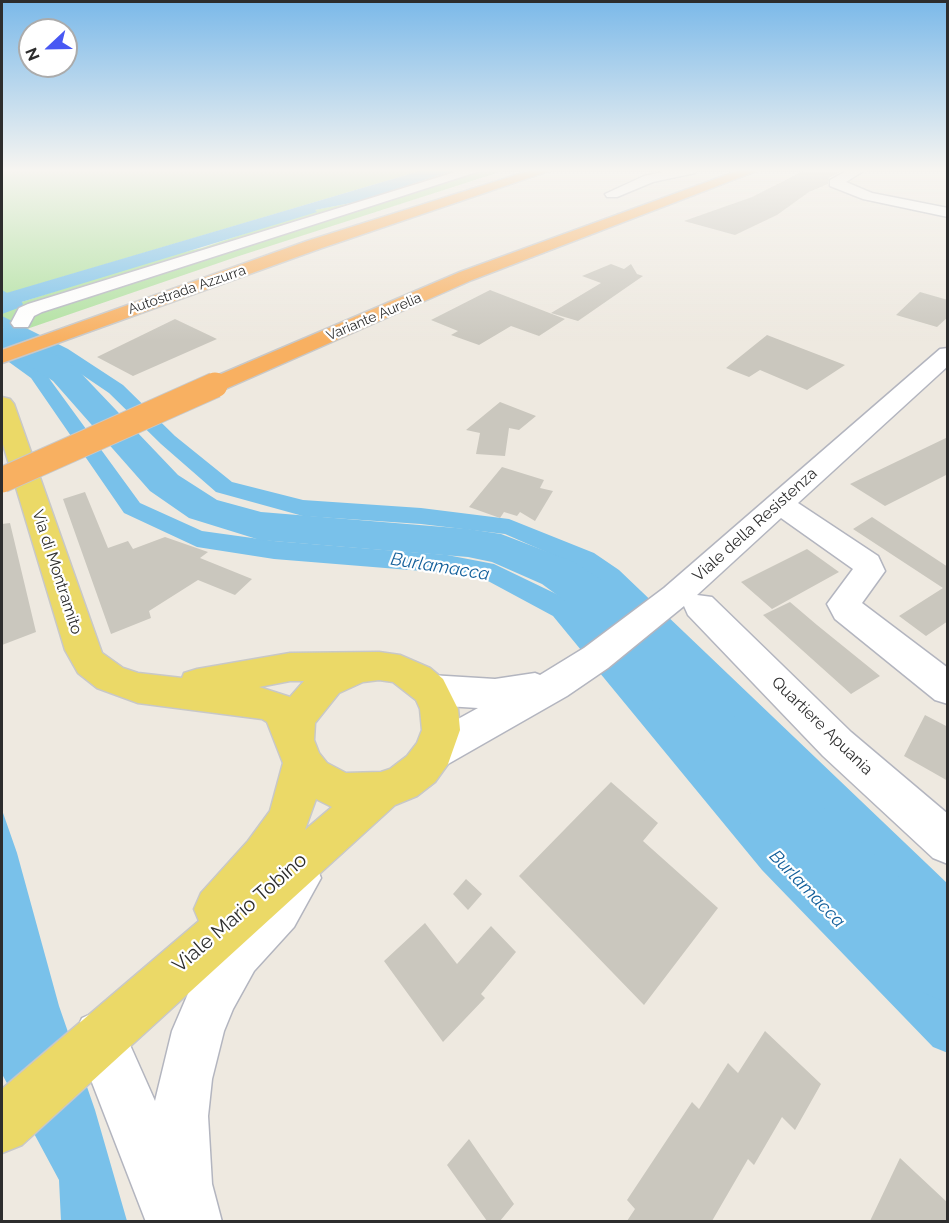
<!DOCTYPE html>
<html>
<head>
<meta charset="utf-8">
<style>
  body { margin:0 }
  #map { position:relative; width:949px; height:1223px; overflow:hidden; background:#eee9e0; font-family:Raleway,sans-serif }
  canvas { display:block }
  .frame { position:absolute; inset:0; border:3px solid #2d2d2d; pointer-events:none }
  .north { position:absolute; left:18px; top:18px; width:60px; height:60px; box-sizing:border-box; background:#fff; border:2px solid #ababab; border-radius:50%; rotate:248deg; font-size:16px; font-weight:700; line-height:24px; text-align:center; color:#2d2d2d }
  .north::after { content:''; display:block; margin:auto; width:21px; height:27px; background:#4858f3; clip-path:polygon(50% 0,100% 100%,50% 72%,0 100%) }
</style>
</head>
<body>
<div id="map">
<canvas width="949" height="1223"></canvas>
<div class="frame"></div>
<div class="north">N</div>
</div>
<script>
const g = document.querySelector('canvas').getContext('2d');
g.lineJoin = 'round';
function fillPath(path, color) {
  g.fillStyle = color;
  g.fill(path, 'evenodd');
}
function poly(rows) {
  const path = new Path2D();
  for (const r of rows) {
    path.moveTo(r[0], r[1]);
    for (let i = 2; i < r.length; i += 2) path.lineTo(r[i], r[i + 1]);
  }
  return path;
}
function strokePath(path, color, width, dash) {
  g.strokeStyle = color;
  g.lineWidth = width;
  g.lineCap = dash ? 'butt' : 'round';
  g.setLineDash(dash || []);
  g.stroke(path);
}
function write(font, color, halo, rows, align = 'center') {
  g.font = font + ' Raleway,sans-serif';
  g.lineWidth = 4.5;
  g.setLineDash([]);
  g.textBaseline = 'middle';
  g.strokeStyle = halo;
  g.fillStyle = color;
  for (const [text, x, y, turn = 0] of rows) {
    g.save();
    g.translate(x, y);
    g.rotate((+turn || 0) * Math.PI / 180);
    g.textAlign = isNaN(turn) ? turn : align;
    if (halo) g.strokeText(text, 0, 0);
    g.fillText(text, 0, 0);
    g.restore();
  }
}
const green = poly([
  [2,170,423,170,2,295],
  [456,170,506,170,239,256,21,331,2,321,2,309,15,304,166,256,202,248,314,210,356,202]
]);
const water = poly([
  [423,170,456,170,356,202,315,210,317,212,15,304,3,294],
  [2,810,17,853,59,1006,95,1110,127,1221,61,1221,59,1180,2,1074]
]);
const canal = poly([
  [2,290,21,301,23,304,21,307,2,314,2,290],
  [2,316,68,349,123,385,175,436,232,482,303,500,421,508,509,519,594,553,619,570,948,884,948,930,935,924,601,584,576,565,505,534,421,524,303,516,216,492,161,444,109,393,56,357,2,327,2,316],
  [2,344,43,370,140,503,202,531,274,541,447,555,494,564,573,602,788,844,948,1002,948,1053,933,1047,762,870,553,616,488,581,447,573,274,559,197,547,124,513,31,378,2,357,2,344]
]);
const river = poly([
  [2,327,12,330,75,367,178,475,217,500,261,512,468,529,501,534,574,562,600,579,825,809,948,922,948,1003,924,993,783,851,568,603,542,584,492,562,468,557,260,540,189,518,150,491,53,381,2,348,2,327]
]);
const building = poly([
  [805,170,843,170,829,178,828,184,809,192,777,215,735,235,684,221,752,197],
  [611,264,624,269,631,264,637,274,643,276,578,321,551,313,601,283,582,276],
  [490,290,565,319,539,336,511,326,479,345,451,335,458,331,431,320],
  [920,292,948,300,948,317,937,327,896,315],
  [175,319,217,339,133,376,97,357],
  [767,335,845,365,807,390,760,370,749,377,726,368],
  [500,402,536,416,519,430,509,428,505,456,476,454,480,433,466,430],
  [948,437,948,474,885,506,850,484],
  [502,467,544,480,540,488,553,491,535,521,520,512,517,516,504,512,500,518,469,507],
  [85,492,108,548,128,541,133,549,165,537,208,552,200,558,252,579,235,595,198,580,149,611,151,618,111,634,63,499],
  [872,517,948,567,948,621,926,636,899,616,943,588,853,529],
  [10,523,36,632,2,645,2,524],
  [807,549,839,572,772,609,741,582],
  [790,602,817,625,880,676,851,694,763,615],
  [925,715,948,727,948,781,904,756],
  [611,782,658,823,643,841,718,908,644,1005,519,876],
  [466,879,482,894,468,910,453,894],
  [425,923,457,964,491,926,516,952,481,994,485,998,443,1042,384,961],
  [765,1031,821,1084,795,1130,782,1117,754,1165,748,1159,712,1221,627,1221,635,1209,627,1200,692,1102,699,1109,728,1063,738,1073],
  [469,1139,514,1204,500,1221,487,1221,447,1165],
  [900,1158,948,1203,948,1221,870,1221]
]);
const minor = poly([
  [462,170,483,170,42,312,34,316,28,327,14,327,11,323,19,308,28,304,462,170],
  [672,170,697,170,695,173,653,182,617,197,607,197,605,194,644,176,672,170],
  [848,170,865,170,846,182,872,193,948,208,948,217,863,199,830,186,830,180,848,170],
  [948,348,948,366,798,503,878,556,885,571,862,603,948,668,948,704,935,700,835,619,827,604,853,569,781,518,697,595,712,597,851,732,948,814,948,864,933,858,823,756,688,615,684,606,608,668,567,696,448,764,434,770,420,764,414,752,420,740,478,708,430,705,417,701,412,690,417,679,430,675,495,679,535,673,540,675,584,648,664,588,940,349,948,348],
  [299,856,315,862,321,878,294,927,254,971,233,1009,224,1031,212,1079,208,1116,212,1184,222,1222,146,1222,74,1036,82,1018,100,1010,118,1018,155,1101,172,1031,196,975,220,937,262,895,283,862,299,856]
]);
const major = poly([
  [2,397,10,399,14,404,102,653,123,668,138,673,182,678,184,673,197,669,290,653,379,652,400,655,430,668,443,679,458,709,460,730,448,764,435,782,417,796,395,805,22,1145,2,1153,2,1089,199,921,194,909,201,893,248,841,270,811,283,763,267,722,262,719,138,703,97,688,78,673,65,650,2,441,2,397],
  [379,680,393,682,416,700,420,709,422,730,417,743,407,756,390,769,381,772,346,773,327,763,319,753,314,740,315,723,339,693,363,682,379,680],
  [290,681,304,681,290,697,259,687,290,681],
  [316,799,332,807,305,830,307,824,316,799]
]);
const highway = poly([
  [532,170,552,170,319,249,2,363,2,350,307,241,532,170],
  [740,170,759,170,472,280,223,390,207,390,204,385,207,380,460,272,740,170]
]);
const highwayBridge = poly([
  [2,480,215,385]
]);
const farStreetnames = [
  ["Autostrada Azzurra",187,290,-19],
  ["Variante Aurelia",374,317,-23]
];
const streetNames = [
  ["Viale della Resistenza",755,525,-42],
  ["Via di Montramito",57,572,72],
  ["Quartiere Apuania",822,726,44]
];
const waterNames = [
  ["Burlamacca",440,567,9],
  ["Burlamacca",807,889,46]
];
const nearStreetnames = [
  ["Viale Mario Tobino",240,913,-41]
];
fillPath(green, '#b0e1a0');
fillPath(water, '#79c1ea');
fillPath(canal, '#79c1ea');
fillPath(river, '#79c1ea');
fillPath(building, '#cac7be');
strokePath(minor, '#b3b5bf', 3);
strokePath(major, '#c8c8c8', 3);
strokePath(highway, '#c8c8c8', 3);
fillPath(minor, '#fff');
fillPath(major, '#ebd967');
fillPath(highway, '#f8b061');
strokePath(highwayBridge, '#c8c8c8', 27, []);
strokePath(highwayBridge, '#f8b061', 25);
const sky = g.createLinearGradient(0, 0, 0, 341);
sky.addColorStop(0, '#7bb9e9');
sky.addColorStop(0.5, '#f7f5f1');
sky.addColorStop(1, '#f7f5f100');
g.fillStyle = sky;
g.fillRect(0, 0, 949, 341);
write('14px', '#2d2d2d', '#fff', farStreetnames);
write('16px', '#2d2d2d', '#fff', streetNames);
write('italic 18px', '#135f9a', '#fff', waterNames);
write('20px', '#2d2d2d', '#fff', nearStreetnames);
</script>
</body>
</html>
